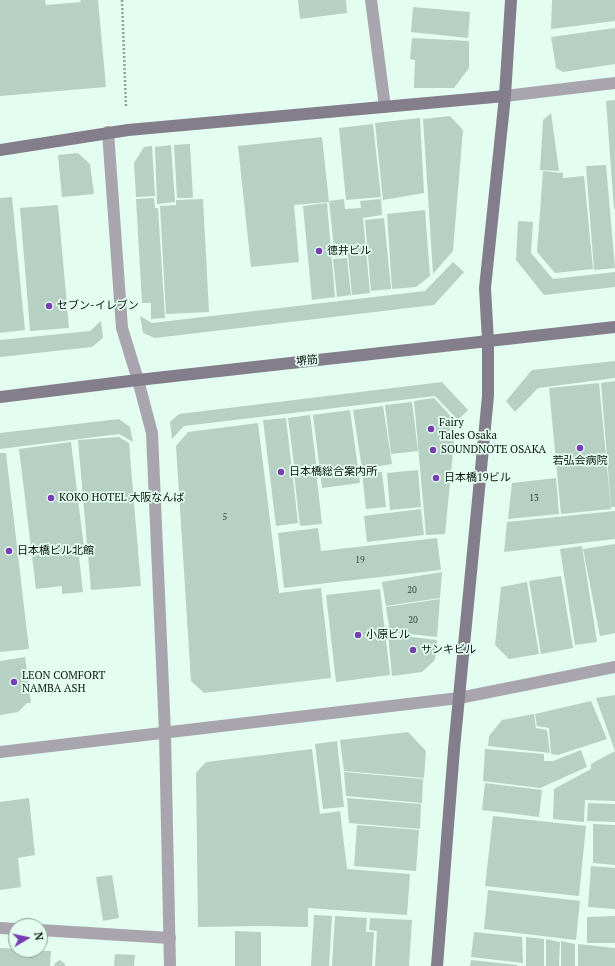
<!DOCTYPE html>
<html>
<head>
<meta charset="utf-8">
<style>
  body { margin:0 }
  #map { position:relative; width:615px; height:966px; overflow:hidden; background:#e3fdf0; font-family:"PT Serif",serif }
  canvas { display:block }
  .north { position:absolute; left:8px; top:918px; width:40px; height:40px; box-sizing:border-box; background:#e3fdf0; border:1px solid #8c9f96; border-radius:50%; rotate:81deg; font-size:11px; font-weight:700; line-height:16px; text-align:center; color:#09120e }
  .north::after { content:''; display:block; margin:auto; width:14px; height:18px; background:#773eb4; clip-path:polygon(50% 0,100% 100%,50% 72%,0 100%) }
</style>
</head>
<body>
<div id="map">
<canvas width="615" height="966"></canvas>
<div class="north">N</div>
</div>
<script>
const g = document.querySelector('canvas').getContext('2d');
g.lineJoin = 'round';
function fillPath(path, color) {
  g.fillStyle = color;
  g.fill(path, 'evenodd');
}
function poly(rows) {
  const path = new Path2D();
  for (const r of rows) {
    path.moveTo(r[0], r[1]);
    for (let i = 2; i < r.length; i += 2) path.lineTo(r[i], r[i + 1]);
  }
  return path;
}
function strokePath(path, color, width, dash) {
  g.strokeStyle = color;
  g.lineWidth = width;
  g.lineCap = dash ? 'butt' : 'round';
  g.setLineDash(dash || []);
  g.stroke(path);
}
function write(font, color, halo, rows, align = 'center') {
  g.font = font + ' "PT Serif","Noto Sans JP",serif';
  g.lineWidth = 3.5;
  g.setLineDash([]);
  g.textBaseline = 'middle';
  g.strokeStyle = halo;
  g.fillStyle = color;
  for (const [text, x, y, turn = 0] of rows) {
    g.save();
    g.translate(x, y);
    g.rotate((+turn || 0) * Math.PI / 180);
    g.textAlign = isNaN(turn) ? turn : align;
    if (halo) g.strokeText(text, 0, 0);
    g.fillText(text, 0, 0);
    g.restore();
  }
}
const building = poly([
  [0,0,45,0,46,5,81,2,80,0,98,0,106,87,0,96],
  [298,0,346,0,347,13,300,19],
  [552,0,615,0,615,21,551,29],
  [413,7,470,12,468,38,411,32],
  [615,28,615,64,563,72,556,68,551,37],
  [412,38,469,41,469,68,454,88,414,88,415,60,410,59],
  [615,100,615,209,614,209,606,101],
  [551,113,559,171,540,170,543,120],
  [450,116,463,130,453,251,433,274,423,119],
  [420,118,424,193,383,200,375,123],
  [373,124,381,197,346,200,339,128],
  [322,137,329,202,294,205,299,262,251,267,238,146],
  [190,144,193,198,177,198,174,145],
  [171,145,175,202,157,204,155,147],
  [152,146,155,196,136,197,134,163,144,147],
  [78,153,90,164,94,194,62,197,58,155],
  [606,165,615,268,594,270,586,166],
  [543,171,563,173,563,178,584,176,593,269,555,273,537,252],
  [12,197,25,330,0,333,0,198],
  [154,198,155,208,158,208,165,318,151,319,151,303,142,303,136,199],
  [203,199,209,312,166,314,160,206,176,205,176,200],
  [344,199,345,209,361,208,360,201,381,199,382,215,363,218,370,293,352,295,348,255,335,257,329,201],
  [327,203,335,297,312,300,303,206],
  [58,205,69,328,30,331,20,208],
  [425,210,430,276,416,287,392,289,387,214],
  [384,218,391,289,371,291,365,220],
  [518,221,533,222,531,253,553,279,615,272,615,287,544,295,516,260],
  [347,258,351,295,337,297,333,259],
  [453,262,464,272,434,305,155,338,143,333,140,316,152,323,425,291],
  [101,321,103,338,92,347,0,357,0,340,90,331],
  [615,361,615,378,538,388,515,412,506,401,532,370],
  [615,381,615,507,611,507,601,383],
  [442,382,468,410,458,420,435,396,184,426,172,439,170,422,179,414],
  [599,383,611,509,561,514,549,388],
  [434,398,456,422,445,534,426,535,414,401],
  [412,402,418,451,391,454,385,405],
  [383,406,392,464,362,469,353,410],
  [350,410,360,483,322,488,313,415],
  [310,415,317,469,295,472,288,418],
  [286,418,298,523,276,526,263,420],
  [119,419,130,427,133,442,119,434,0,449,0,433],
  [258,423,279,593,321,588,331,678,204,693,191,681,176,446,188,432],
  [119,437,129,443,141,586,91,590,78,440],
  [71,442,84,548,78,548,83,592,62,594,62,586,36,589,19,449],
  [0,453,6,453,29,649,0,652],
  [418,470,421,507,390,510,387,473],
  [316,471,322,524,300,526,294,474],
  [382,472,386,507,366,509,362,473],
  [556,478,559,514,508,519,512,483],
  [421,509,424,535,367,542,364,516],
  [615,511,615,539,504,552,507,522],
  [318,528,321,551,437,538,441,570,284,588,278,533],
  [615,544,615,633,600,636,583,549],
  [582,546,597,642,575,645,560,549],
  [442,572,440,598,386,606,382,582],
  [561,576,573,648,541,654,529,581],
  [527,582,539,654,509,659,495,645,501,587],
  [380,589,390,675,336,682,326,595],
  [440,599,437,637,390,632,386,607],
  [388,634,437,640,435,660,422,672,392,676],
  [25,657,31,703,27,703,18,712,0,715,0,661],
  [615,695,615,801,585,800,584,822,553,819,554,789,591,769,591,764,615,751,596,698],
  [591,701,607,739,558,755,551,754,549,728,537,726,535,714],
  [534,714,536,728,547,730,550,753,488,746,489,736,502,720],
  [408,732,426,751,424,778,344,771,340,740],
  [337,741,344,807,323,809,315,744],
  [312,749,320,814,340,811,347,869,410,874,407,915,308,908,308,927,262,926,198,927,196,773,206,762],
  [485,749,544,754,544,761,553,761,581,750,587,767,540,788,483,781],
  [344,772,423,779,422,803,346,796],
  [485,783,542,790,539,817,482,810],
  [29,798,35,855,18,858,21,887,0,890,0,802],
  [347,798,421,804,420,829,349,823],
  [588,803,615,804,615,822,587,821],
  [493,816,586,826,579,896,485,886],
  [593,824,615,825,615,865,593,863],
  [357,825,419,830,416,871,354,866],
  [591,866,615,868,615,909,588,907],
  [112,875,119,918,103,921,96,877],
  [488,890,580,901,576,940,484,929],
  [314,915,332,916,329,966,311,966],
  [335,916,367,918,366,932,374,932,372,966,332,966],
  [615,916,615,943,587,943,587,917],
  [370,918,412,920,409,966,375,966,377,931,369,930],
  [235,931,261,932,261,966,235,966],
  [474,932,522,937,523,963,471,957],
  [526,937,544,939,544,966,526,966],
  [546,939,560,942,559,966,546,966],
  [561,941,575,944,575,966,561,966],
  [578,944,615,948,615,966,578,966],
  [0,948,16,949,16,950,51,951,50,966,0,966],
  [115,954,135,955,134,966,114,966],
  [60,960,65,964,65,966,54,966,55,963],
  [471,960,517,965,517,966,470,966]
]);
const path = poly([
  [122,0,126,107]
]);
const lane = poly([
  [371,0,385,107],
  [0,928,16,929],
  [40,930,170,938]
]);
const street = poly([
  [505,96,615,83],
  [108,132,122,328,138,380,152,433,165,733,170,966],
  [0,752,459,698,615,667]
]);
const secondary = poly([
  [0,150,128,130,505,96],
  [0,397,138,380,615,327],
  [437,966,454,749,488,396,488,341,485,288,505,96,511,0]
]);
const markers = [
  [319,251,4,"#773eb4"],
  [49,306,4,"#773eb4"],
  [431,429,4,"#773eb4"],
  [580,448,4,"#773eb4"],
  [433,450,4,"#773eb4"],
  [281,472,4,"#773eb4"],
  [436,478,4,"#773eb4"],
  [51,498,4,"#773eb4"],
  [9,551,4,"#773eb4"],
  [358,635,4,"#773eb4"],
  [413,650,4,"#773eb4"],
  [14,682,4,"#773eb4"]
];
const numberNames = [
  ["13",534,498],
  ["5",225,517],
  ["19",360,560],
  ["20",412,590],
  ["20",413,620]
];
const poiNames = [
  ["徳井ビル",327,251],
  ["セブン-イレブン",57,306],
  ["Fairy",439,423],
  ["Tales Osaka",439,436],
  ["SOUNDNOTE OSAKA",441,450],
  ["若弘会病院",580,461,"center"],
  ["日本橋総合案内所",289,472],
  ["日本橋19ビル",444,478],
  ["KOKO HOTEL 大阪なんば",59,498],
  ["日本橋ビル北館",17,551],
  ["小原ビル",366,635],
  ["サンキビル",421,650],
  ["LEON COMFORT",22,676],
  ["NAMBA ASH",22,689]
];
const streetNames = [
  ["堺筋",307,361,-6]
];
fillPath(building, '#b7d0c4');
strokePath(path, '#8fa299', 2.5, [2, 2]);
strokePath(lane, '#a8a5af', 12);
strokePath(street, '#a8a5af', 12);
strokePath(secondary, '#847e8c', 12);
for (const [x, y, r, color] of markers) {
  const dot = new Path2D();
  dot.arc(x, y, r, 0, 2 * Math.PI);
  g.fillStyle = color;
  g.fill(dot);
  strokePath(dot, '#e3fdf0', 1.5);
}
write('9px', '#34423c', null, numberNames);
write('11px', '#09120e', '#e3fdf0', poiNames, 'left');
write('11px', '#09120e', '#e3fdf0', streetNames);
</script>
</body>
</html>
